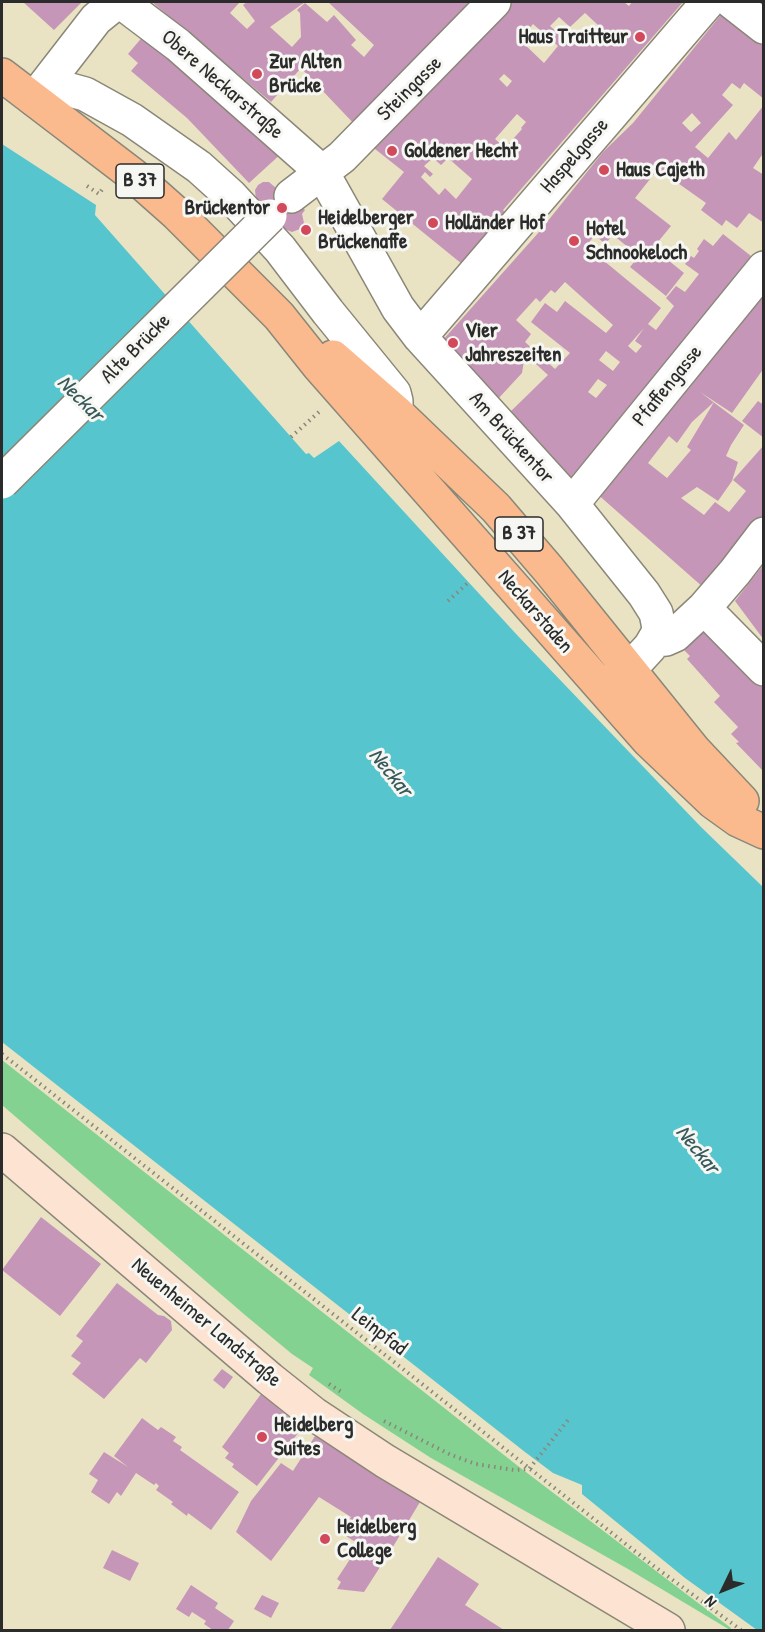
<!DOCTYPE html>
<html>
<head>
<meta charset="utf-8">
<style>
  body { margin:0 }
  #map { position:relative; width:765px; height:1632px; overflow:hidden; background:#e9e3c4; font-family:"Patrick Hand",sans-serif }
  canvas { display:block }
  .frame { position:absolute; inset:0; border:3px solid #2b2b2b; pointer-events:none }
  .north { position:absolute; left:693px; top:1560px; width:60px; height:60px; -webkit-text-stroke:4px #f6f6f2; paint-order:stroke; rotate:227deg; font-size:16px; font-weight:700; line-height:24px; text-align:center; color:#2b2b2b }
  .north::after { content:''; display:block; margin:auto; width:21px; height:27px; background:#2b2b2b; clip-path:polygon(50% 0,100% 100%,50% 72%,0 100%) }
</style>
</head>
<body>
<div id="map">
<canvas width="765" height="1632"></canvas>
<div class="frame"></div>
<div class="north">N</div>
</div>
<script>
const g = document.querySelector('canvas').getContext('2d');
g.lineJoin = 'round';
function fillPath(path, color) {
  g.fillStyle = color;
  g.fill(path, 'evenodd');
}
function poly(rows) {
  const path = new Path2D();
  for (const r of rows) {
    path.moveTo(r[0], r[1]);
    for (let i = 2; i < r.length; i += 2) path.lineTo(r[i], r[i + 1]);
  }
  return path;
}
function strokePath(path, color, width, dash) {
  g.strokeStyle = color;
  g.lineWidth = width;
  g.lineCap = dash ? 'butt' : 'round';
  g.setLineDash(dash || []);
  g.stroke(path);
}
function write(font, color, halo, rows, align = 'center') {
  g.font = font + ' "Patrick Hand",sans-serif';
  g.lineWidth = 6;
  g.setLineDash([]);
  g.textBaseline = 'middle';
  g.strokeStyle = halo;
  g.fillStyle = color;
  for (const [text, x, y, turn = 0] of rows) {
    g.save();
    g.translate(x, y);
    g.rotate((+turn || 0) * Math.PI / 180);
    g.textAlign = isNaN(turn) ? turn : align;
    if (halo) g.strokeText(text, 0, 0);
    g.fillText(text, 0, 0);
    g.restore();
  }
}
const green = poly([
  [2,1060,518,1466,731,1628,730,1630,628,1569,431,1458,363,1414,309,1375,313,1368,292,1354,245,1315,2,1105]
]);
const water = poly([
  [2,144,96,205,95,215,306,454,309,453,314,458,339,441,518,636,701,827,763,887,763,1630,757,1630,685,1578,582,1494,582,1485,553,1473,525,1452,2,1042]
]);
const building = poly([
  [23,2,82,2,54,30],
  [152,2,236,2,239,3,230,13,247,29,255,21,243,5,247,2,305,2,270,27,292,47,301,37,300,13,297,10,305,3,327,22,334,15,356,40,351,45,364,57,374,45,328,2,474,2,357,127,301,68,271,102],
  [508,2,624,2,629,6,632,2,683,2,503,210,506,213,462,264,382,199,404,172,370,145],
  [585,13,598,25,583,43,569,31,567,41,550,26,559,17,570,27],
  [533,24,558,46,544,63,520,40],
  [504,74,512,81,507,87,499,79],
  [517,114,526,122,521,128,522,129,505,148,495,139],
  [433,158,441,165,448,158,472,179,456,199,445,188,439,195,421,177,425,172,430,177,433,174,424,166],
  [724,11,764,47,764,99,744,83,740,89,732,83,722,95,733,105,695,147,708,158,729,132,736,140,764,105,764,152,753,168,764,175,764,223,749,213,737,228,726,220,722,226,701,210,706,203,658,169,635,198,671,226,653,248,684,273,666,296,630,267,639,256,613,235,605,244,595,235,586,246,661,308,648,324,656,330,674,306,666,298,676,286,685,292,699,274,685,264,691,256,694,258,699,251,697,249,704,239,713,246,723,234,751,256,574,480,509,413,548,375,525,354,522,373,497,400,442,341,539,232,603,152,633,123],
  [692,113,701,123,691,132,682,123],
  [565,282,613,325,606,333,565,301,557,312,545,303,531,322,570,353,555,369,525,342,531,334,516,320,536,298,540,302,551,290,555,293],
  [644,328,635,341,642,346,636,353,628,346],
  [606,351,620,362,613,371,599,360],
  [598,379,607,385,596,398,588,392],
  [144,35,283,152,249,183,187,118,131,71,138,63,128,54],
  [263,182,269,182,276,188,280,184,305,210,302,214,304,223,300,229,292,232,282,228,256,200,255,190,258,185],
  [764,282,764,368,732,413,700,392,744,425,731,445,726,456,738,462,732,481,718,501,697,487,681,498,704,515,715,502,729,512,746,491,733,480,764,445,764,516,704,588,595,492],
  [714,402,687,447,691,450,667,478,648,463,669,436,677,443,692,422],
  [758,401,764,405,764,438,742,421],
  [764,564,764,640,735,601],
  [704,630,764,689,764,772,736,743,739,742,731,734,738,727,714,702,720,696,687,659,690,656,684,650],
  [41,1217,101,1264,60,1316,2,1270],
  [117,1283,158,1315,164,1316,171,1321,172,1330,146,1363,140,1358,104,1399,72,1374,81,1363,71,1356,83,1341,76,1336],
  [222,1369,233,1377,224,1389,213,1380],
  [261,1394,302,1428,257,1486,232,1467,234,1464,225,1458,229,1453,222,1447],
  [142,1418,158,1430,161,1427,176,1437,173,1441,182,1447,180,1450,239,1492,211,1530,188,1513,187,1516,171,1504,173,1502,156,1490,159,1486,156,1483,154,1485,136,1473,121,1496,117,1492,109,1504,91,1492,98,1480,89,1474,104,1452,128,1467,114,1456],
  [315,1436,420,1502,385,1560,341,1533,351,1517,319,1497,271,1561,236,1532,251,1501,281,1463,293,1471],
  [112,1550,139,1563,130,1581,103,1568],
  [362,1550,382,1564,364,1592,337,1589,341,1582,337,1579,354,1553,358,1556],
  [438,1557,479,1584,465,1605,504,1630,390,1630],
  [191,1585,218,1603,215,1608,234,1621,228,1630,213,1630,204,1624,206,1621,192,1612,189,1617,176,1609],
  [262,1595,279,1603,271,1618,254,1609]
]);
const path = poly([
  [87,186,99,194,103,188],
  [291,437,320,411],
  [448,601,470,581],
  [2,1054,655,1567,741,1630],
  [329,1384,343,1393],
  [384,1421,451,1455,476,1464,514,1470,529,1469,568,1420]
]);
const street = poly([
  [121,2,178,45,322,172,398,308,420,337,572,504,644,594,656,613,659,628,657,635,650,647,638,660,606,686],
  [732,2,764,27],
  [34,99,54,89,63,88,85,94,132,120,199,167,230,195,280,249,328,312,394,393,396,401,396,412],
  [34,99,96,19,117,2],
  [291,196,342,157,494,2],
  [420,337,708,2],
  [572,504,764,268],
  [704,608,764,669],
  [655,640,666,639,675,635,704,608,735,572,764,534]
]);
const secondary = poly([
  [2,1150,270,1379,314,1414,385,1461,668,1630]
]);
const primary = poly([
  [2,75,133,175,177,214,279,316,318,365,649,741,713,802,738,820,764,832],
  [333,357,396,412,496,508,549,570,694,750,742,801]
]);
const streetBridge = poly([
  [2,482,270,216]
]);
const markers = [
  [640,37,6,"#d1495b"],
  [257,74,6,"#d1495b"],
  [392,151,6,"#d1495b"],
  [604,170,6,"#d1495b"],
  [282,208,6,"#d1495b"],
  [433,223,6,"#d1495b"],
  [306,230,6,"#d1495b"],
  [574,241,6,"#d1495b"],
  [453,343,6,"#d1495b"],
  [262,1437,6,"#d1495b"],
  [325,1539,6,"#d1495b"]
];
const shields = [
  [140,181,48],
  [519,534,48]
];
const shieldNames = [
  ["B 37",140,181],
  ["B 37",519,534]
];
const poiNames = [
  ["Haus Traitteur",628,37,"right"],
  ["Zur Alten",269,62],
  ["Brücke",269,86],
  ["Goldener Hecht",404,151],
  ["Haus Cajeth",616,170],
  ["Brückentor",270,208,"right"],
  ["Heidelberger",318,218],
  ["Brückenaffe",318,242],
  ["Holländer Hof",445,223],
  ["Hotel",586,229],
  ["Schnookeloch",586,253],
  ["Vier",465,331],
  ["Jahreszeiten",465,355],
  ["Heidelberg",274,1425],
  ["Suites",274,1449],
  ["Heidelberg",337,1527],
  ["College",337,1551]
];
const streetNames = [
  ["Obere Neckarstraße",222,85,41],
  ["Steingasse",410,89,-45],
  ["Haspelgasse",575,156,-49],
  ["Alte Brücke",136,349,-45],
  ["Pfaffengasse",668,386,-51],
  ["Am Brückentor",511,438,48],
  ["Neckarstaden",535,612,49],
  ["Neuenheimer Landstraße",206,1323,40],
  ["Leinpfad",379,1332,38]
];
const waterNames = [
  ["Neckar",80,399,45],
  ["Neckar",390,773,51],
  ["Neckar",697,1150,51]
];
fillPath(green, '#84d291');
fillPath(water, '#57c5cd');
fillPath(building, '#c596b8');
strokePath(street, '#8a8778', 36);
strokePath(secondary, '#8a8778', 36);
strokePath(primary, '#8a8778', 36);
strokePath(path, '#8a8778', 4, [1.5, 4.5]);
strokePath(street, '#fff', 33);
strokePath(secondary, '#fde3d1', 33);
strokePath(primary, '#fbba8d', 33);
strokePath(streetBridge, '#8a8778', 36, []);
strokePath(streetBridge, '#fff', 33);
for (const [x, y, r, color] of markers) {
  const dot = new Path2D();
  dot.arc(x, y, r, 0, 2 * Math.PI);
  g.fillStyle = color;
  g.fill(dot);
  strokePath(dot, '#f6f6f2', 2);
}
for (const [x, y, w] of shields) {
  const box = new Path2D();
  box.roundRect(x - w / 2, y - 17, w, 34, 4.5);
  g.fillStyle = '#f6f6f2';
  g.fill(box);
  strokePath(box, '#2b2b2b', 1.5);
}
write('bold 20px', '#2b2b2b', null, shieldNames);
write('bold 21px', '#2b2b2b', '#f6f6f2', poiNames, 'left');
write('21px', '#2b2b2b', '#f6f6f2', streetNames);
write('italic 22px', '#38595c', '#f6f6f2', waterNames);
</script>
</body>
</html>
